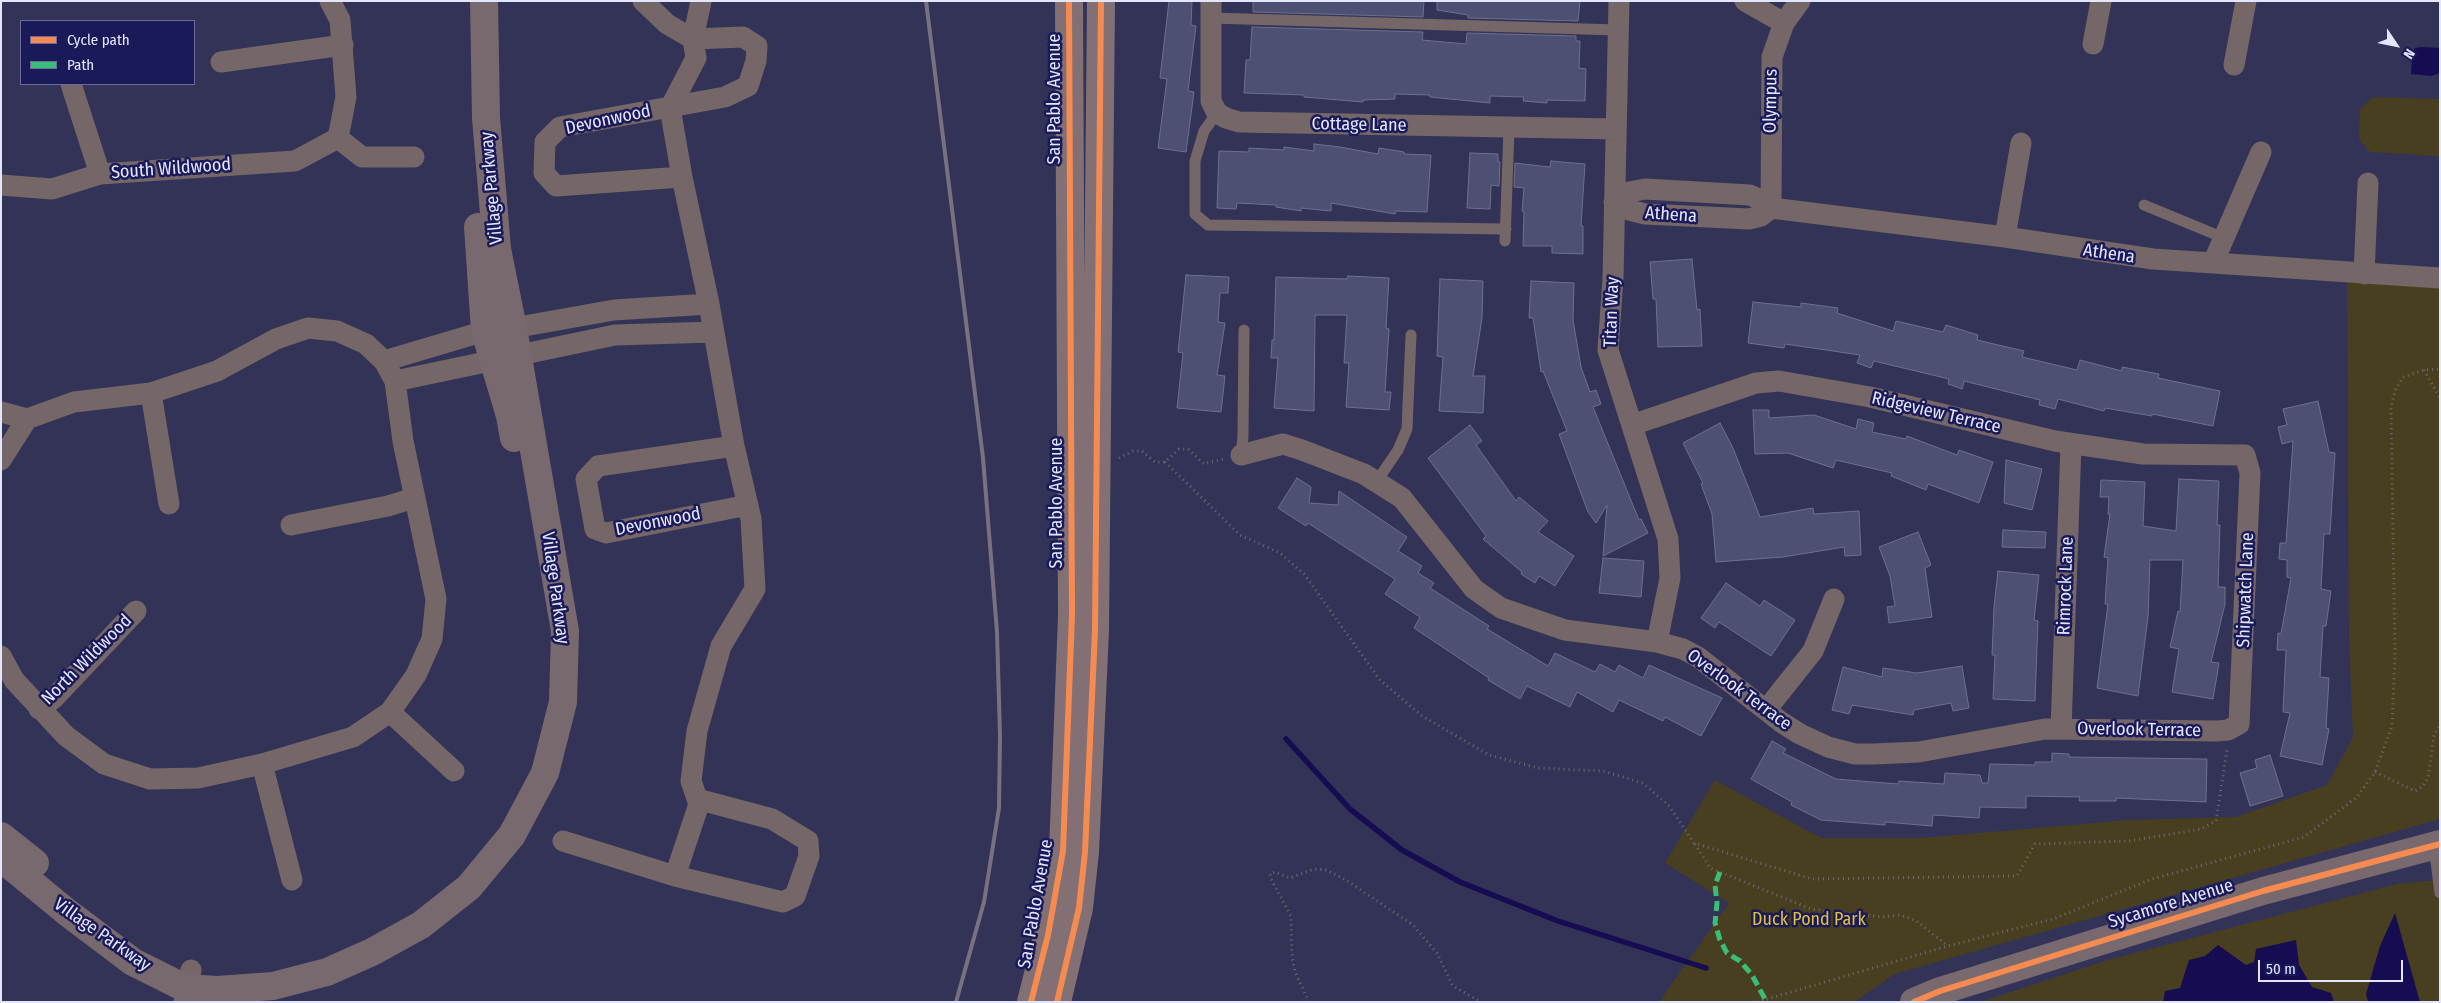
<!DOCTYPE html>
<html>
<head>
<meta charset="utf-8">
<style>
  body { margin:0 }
  #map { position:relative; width:2441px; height:1003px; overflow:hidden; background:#323356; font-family:"Fira Sans Condensed",sans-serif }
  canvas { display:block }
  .frame { position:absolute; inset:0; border:2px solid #e2e7ff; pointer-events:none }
  .legend { position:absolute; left:20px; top:20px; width:175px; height:65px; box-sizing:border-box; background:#1b1a59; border:1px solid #6b6c9b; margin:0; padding:6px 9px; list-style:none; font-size:15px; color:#e2e7ff }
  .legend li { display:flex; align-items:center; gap:10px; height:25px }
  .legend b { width:25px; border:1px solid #6b6c9b }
  .north { position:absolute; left:2371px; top:20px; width:50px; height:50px; -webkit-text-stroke:4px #1b1a59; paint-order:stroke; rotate:124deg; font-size:14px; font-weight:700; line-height:20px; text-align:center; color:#e2e7ff }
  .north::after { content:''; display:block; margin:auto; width:18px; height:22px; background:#e2e7ff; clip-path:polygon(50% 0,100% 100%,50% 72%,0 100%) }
  .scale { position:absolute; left:2258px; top:960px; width:145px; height:22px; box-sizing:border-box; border:2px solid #e2e7ff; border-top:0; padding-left:6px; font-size:15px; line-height:18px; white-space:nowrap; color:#e2e7ff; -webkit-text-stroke:4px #1b1a59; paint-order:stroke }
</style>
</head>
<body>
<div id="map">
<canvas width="2441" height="1003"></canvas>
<div class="frame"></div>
<ul class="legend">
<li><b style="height:6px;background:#f68b52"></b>Cycle path</li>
<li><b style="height:6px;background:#3abd76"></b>Path</li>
</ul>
<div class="north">N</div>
<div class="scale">50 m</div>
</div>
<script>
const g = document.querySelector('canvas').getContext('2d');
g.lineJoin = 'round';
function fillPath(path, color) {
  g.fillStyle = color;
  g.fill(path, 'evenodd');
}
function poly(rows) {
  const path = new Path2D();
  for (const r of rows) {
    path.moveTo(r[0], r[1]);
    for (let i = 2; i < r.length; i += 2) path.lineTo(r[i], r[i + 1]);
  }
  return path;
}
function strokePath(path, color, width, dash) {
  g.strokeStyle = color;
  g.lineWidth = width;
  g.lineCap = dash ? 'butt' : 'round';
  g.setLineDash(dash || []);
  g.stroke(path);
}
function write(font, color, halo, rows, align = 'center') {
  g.font = font + ' "Fira Sans Condensed",sans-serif';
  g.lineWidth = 5;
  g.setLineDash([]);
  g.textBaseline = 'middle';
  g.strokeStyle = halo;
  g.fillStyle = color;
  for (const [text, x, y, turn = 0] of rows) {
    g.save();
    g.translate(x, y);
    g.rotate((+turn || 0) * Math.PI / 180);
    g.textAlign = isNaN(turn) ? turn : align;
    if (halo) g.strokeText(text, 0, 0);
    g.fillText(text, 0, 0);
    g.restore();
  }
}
const green = poly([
  [2373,97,2440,99,2440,156,2370,152,2359,139,2360,109],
  [2347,281,2440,288,2440,819,1895,974,1854,1002,1659,1002,1729,903,1665,863,1715,780,1821,838,1921,838,2128,820,2236,817,2327,785,2353,737,2349,640],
  [2440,880,2440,1002,1980,1002,2105,961,2397,884]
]);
const water = poly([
  [2421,47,2440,48,2440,73,2431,76,2411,74,2412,53,2415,48],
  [2395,913,2420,1002,2368,1002,2366,994,2380,946],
  [2296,940,2299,965,2312,987,2331,993,2334,1002,2163,1002,2165,991,2180,988,2189,960,2205,956,2218,945,2246,965,2254,962,2256,949]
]);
const stream = poly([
  [1286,739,1350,809,1402,850,1460,882,1558,921,1706,968]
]);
const building = poly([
  [1169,1,1192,1,1191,25,1196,26,1188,91,1194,92,1186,152,1158,148,1167,79,1160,78,1169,1],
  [1253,1,1424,1,1423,17,1253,12,1253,1],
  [1437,1,1580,1,1578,21,1468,18,1468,15,1437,10,1437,1],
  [1252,27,1423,32,1422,40,1466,44,1467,33,1576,36,1576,41,1580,41,1579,68,1586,69,1585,101,1547,100,1547,103,1523,101,1524,97,1490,96,1490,103,1430,97,1430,95,1395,94,1395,99,1363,100,1363,102,1304,97,1304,95,1244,93,1246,60,1250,60,1252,27],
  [1314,144,1340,147,1378,154,1379,148,1404,152,1404,154,1431,155,1427,212,1396,211,1395,214,1331,203,1331,211,1301,208,1301,211,1276,207,1276,205,1237,203,1236,209,1217,208,1219,151,1249,152,1249,148,1284,150,1284,147,1314,151,1314,144],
  [1470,153,1498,154,1498,161,1500,162,1499,186,1491,185,1490,209,1467,208,1470,153],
  [1551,161,1585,164,1581,226,1583,226,1583,254,1552,253,1552,246,1523,246,1524,212,1522,211,1524,188,1514,187,1515,163,1550,167,1551,161],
  [1692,259,1697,310,1700,309,1702,346,1658,347,1656,299,1653,299,1650,262,1692,259],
  [1186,275,1229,277,1228,293,1220,293,1218,322,1225,323,1217,375,1225,376,1221,412,1177,408,1183,353,1178,352,1186,275],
  [1348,276,1389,278,1386,328,1389,329,1385,392,1391,392,1389,410,1346,407,1349,363,1344,363,1347,315,1315,315,1314,411,1274,408,1278,358,1271,358,1272,340,1274,340,1276,277,1347,279,1348,276],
  [1440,279,1483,281,1482,318,1473,376,1485,376,1483,413,1439,411,1443,357,1437,356,1440,279],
  [1531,281,1574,283,1573,320,1581,367,1590,392,1596,390,1601,404,1593,407,1639,520,1641,519,1648,533,1603,556,1607,505,1596,523,1588,512,1559,434,1567,431,1543,371,1541,372,1533,318,1529,318,1531,281],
  [1753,302,1801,307,1801,303,1838,308,1837,313,1893,331,1896,321,1943,332,1946,325,1978,335,1977,340,2024,351,2022,357,2077,370,2080,360,2122,371,2122,367,2159,374,2158,378,2220,391,2213,426,2152,414,2152,416,2105,408,2104,411,2058,399,2055,409,2039,405,2040,400,1964,381,1962,389,1948,384,1949,379,1874,361,1871,368,1857,363,1860,355,1785,344,1784,348,1748,343,1753,302],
  [2318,401,2329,452,2335,453,2330,534,2324,534,2321,589,2331,591,2326,626,2323,626,2320,677,2329,678,2326,728,2329,729,2322,765,2280,756,2290,713,2283,712,2286,650,2277,650,2278,633,2281,634,2291,578,2287,577,2287,560,2279,559,2280,543,2286,543,2293,441,2282,444,2278,427,2287,425,2283,409,2318,401],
  [1753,410,1769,410,1769,418,1814,415,1856,429,1858,419,1874,423,1872,432,1906,439,1907,436,1957,455,1959,450,1993,462,1979,503,1928,484,1926,490,1891,476,1892,473,1836,460,1833,468,1788,453,1755,454,1753,410],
  [1720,423,1733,448,1760,517,1813,508,1814,514,1859,511,1861,555,1845,556,1844,547,1783,557,1716,562,1712,514,1701,484,1703,483,1683,443,1720,423],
  [1470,425,1482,441,1476,445,1516,501,1519,497,1548,521,1538,532,1574,556,1555,586,1539,576,1535,583,1521,574,1522,572,1483,539,1486,536,1428,458,1470,425],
  [2006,460,2042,469,2032,510,2004,503,2006,460],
  [1297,478,1311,487,1309,503,1338,505,1339,491,1407,537,1398,551,1422,566,1418,573,1434,583,1430,588,1489,626,1487,629,1548,666,1555,653,1595,672,1600,664,1615,672,1619,665,1643,678,1649,665,1722,698,1701,736,1665,717,1663,721,1619,700,1613,712,1577,692,1570,707,1527,686,1520,699,1488,680,1489,678,1414,628,1420,617,1385,594,1395,579,1308,523,1306,526,1278,508,1297,478],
  [2179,479,2219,481,2217,525,2220,525,2218,587,2225,587,2225,604,2211,662,2219,663,2213,699,2172,692,2179,649,2170,647,2178,611,2180,612,2183,560,2150,560,2148,617,2138,696,2097,688,2108,604,2105,604,2108,558,2104,557,2110,514,2108,514,2109,497,2100,497,2101,480,2145,482,2143,526,2176,531,2179,479],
  [2003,530,2046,532,2045,548,2002,547,2003,530],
  [1918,532,1931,565,1925,568,1932,617,1889,623,1887,607,1895,606,1890,576,1879,547,1918,532],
  [1603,558,1644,561,1641,597,1599,593,1603,558],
  [1998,571,2039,575,2034,620,2038,621,2035,701,1993,699,1995,655,1992,655,1994,607,1998,571],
  [1726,583,1760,606,1764,600,1795,620,1771,656,1719,622,1715,628,1701,618,1726,583],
  [1962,666,1969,708,1953,711,1951,703,1914,710,1913,715,1852,705,1849,714,1832,710,1843,667,1882,677,1883,668,1917,673,1962,666],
  [1772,741,1786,749,1783,753,1836,779,1898,784,1899,781,1944,784,1945,773,1980,775,1982,783,1988,783,1990,764,2035,765,2035,762,2052,762,2052,753,2069,754,2069,757,2207,759,2206,802,2116,798,2116,801,2079,801,2080,797,2026,796,2026,808,1980,807,1979,818,1933,815,1932,826,1885,822,1885,825,1821,820,1791,805,1792,802,1751,779,1772,741],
  [2270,755,2283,796,2250,806,2240,773,2257,768,2255,760,2270,755]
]);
const path = poly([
  [2424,370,2440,398],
  [1119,458,1133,451,1142,451,1155,462,1165,462,1179,449,1188,449,1204,464,1224,459],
  [1165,462,1240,535,1280,553,1304,574,1380,680,1422,716,1489,755,1538,768,1603,771,1643,783,1669,806,1694,843,1812,879,2017,876,2035,844,2129,841,2201,829,2216,821,2227,750],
  [2375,772,2415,791,2422,787,2428,778,2434,735,2440,725],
  [1695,844,1710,868,1811,909,1881,917,1900,915,1915,920,1948,946],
  [1309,1002,1295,972,1292,957,1291,916,1271,879,1270,874,1275,872,1290,878,1314,869,1326,870,1346,880,1413,925,1437,953,1453,986,1481,1002],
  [1757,1002,1948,946,2053,919,2152,879,2304,837,2357,797,2375,772,2392,726,2395,654,2391,407,2395,391,2403,377,2424,370,2440,369]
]);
const lane = poly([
  [1211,18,1618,30],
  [1217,113,1204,131,1195,161,1195,214,1208,225,1506,229],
  [2144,205,2224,238],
  [1505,241,1509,128],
  [1241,455,1243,436,1244,330],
  [1377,481,1398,450,1407,429,1411,335],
  [2434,846,2440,893]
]);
const street = poly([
  [643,1,667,24,693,39,743,37,757,46,756,61,748,86,725,97,560,127,545,142,544,173,556,186,682,177],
  [1211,1,1211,101,1217,113,1226,118,1239,122,1616,129],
  [1619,1,1613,278,1608,350,1668,539,1670,578,1657,642],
  [1745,1,1784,23],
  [1800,1,1784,23,1772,57,1771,208,2005,237,2153,259,2440,278],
  [2093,44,2101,1],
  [221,62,343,45],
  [2234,65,2246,1],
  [71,84,100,174],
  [338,138,362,157,414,157],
  [1,185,52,189,100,174,295,161,338,138,346,97,340,20,330,1],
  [1645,189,1750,195,1761,200,1771,208,1761,216,1749,219,1645,214,1629,210,1614,202,1629,192,1645,189],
  [2005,237,2021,143],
  [2213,263,2261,152],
  [2364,274,2368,183],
  [384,361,485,331,513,328,614,310,709,304],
  [395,381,615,335,714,332],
  [151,393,169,504],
  [1,412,27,419,74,402,151,393,217,371,276,339,308,328,337,331,366,344,384,361,395,381,403,441,436,599,432,639,416,675,390,712,454,771],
  [734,446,598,466,586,479,595,529,606,533,748,505],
  [1241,455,1283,444,1302,450,1364,474,1402,498,1474,589,1501,608,1565,630,1657,642,1683,649,1698,657,1781,722,1800,734,1828,747,1855,754,1874,754,1919,752,2045,729,2217,731,2228,730,2239,724,2250,473,2245,455,2143,454,2055,441,1870,397,1779,381,1756,383,1632,425],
  [1,460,27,419],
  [291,525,388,506,414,498],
  [1,656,14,680,66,736,104,764,150,779,198,778,262,764,353,737,390,712],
  [39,709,54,698,136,611],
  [1766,710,1813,651,1834,599],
  [2061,729,2071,444],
  [262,764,292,880],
  [563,841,675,876,783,902,795,896,809,856,808,841,772,819,697,799],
  [675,876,699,804,691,781,697,731,721,646,755,589,751,519,734,446,709,304,682,177,670,108,696,58,693,39,701,1],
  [184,1002,191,970]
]);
const secondary = poly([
  [478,227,485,331,510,416,514,438],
  [1,836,35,863],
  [1,858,68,913,133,962,185,988,217,990,273,986,327,972,372,952,421,925,469,887,512,835,545,773,563,702,565,631,513,328,497,249,486,118,484,1],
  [1914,1002,1940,991,2263,891,2440,844]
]);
const primary = poly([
  [1031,1002,1048,935,1063,851,1072,615,1069,1],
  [1057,1002,1079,908,1085,852,1095,630,1101,1]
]);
const rail = poly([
  [926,1,983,458,997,632,1000,736,999,808,984,902,956,1002]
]);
const quiet = poly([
  [1720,872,1715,885,1717,903,1715,923,1720,940,1727,953,1740,961,1752,975,1765,999]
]);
const cycleway = poly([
  [1031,1002,1048,935,1063,851,1072,615,1069,1],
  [1057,1002,1079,908,1085,852,1095,630,1101,1],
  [1914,1002,1940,991,2263,891,2440,844]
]);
const streetNames = [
  ["San Pablo Avenue",1055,99,-90],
  ["Olympus",1771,101,-89],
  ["Devonwood",608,120,-12],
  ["Cottage Lane",1359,125,1],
  ["South Wildwood",171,169,-4],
  ["Village Parkway",492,188,-95],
  ["Athena",1671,215,4],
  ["Athena",2109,254,8],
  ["Titan Way",1612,312,-88],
  ["Ridgeview Terrace",1936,413,13],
  ["San Pablo Avenue",1057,503,-90],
  ["Devonwood",658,522,-11],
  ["Rimrock Lane",2066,586,-88],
  ["Village Parkway",555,588,82],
  ["Shipwatch Lane",2246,590,-88],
  ["North Wildwood",87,660,-45],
  ["Overlook Terrace",1739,690,36],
  ["Overlook Terrace",2139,730,1],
  ["San Pablo Avenue",1036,904,-80],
  ["Sycamore Avenue",2171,904,-17],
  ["Village Parkway",102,935,35]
];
const parkNames = [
  ["Duck Pond Park",1809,920]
];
fillPath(green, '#483f21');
fillPath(water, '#160c52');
strokePath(stream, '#160c52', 5.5);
fillPath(building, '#4e5073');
strokePath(building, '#6e708e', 1);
strokePath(path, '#726971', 3, [1, 4]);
strokePath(lane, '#756768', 11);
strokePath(street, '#756768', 21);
strokePath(secondary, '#78696f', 28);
strokePath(primary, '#827075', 28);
strokePath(rail, '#787280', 4);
strokePath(quiet, '#3abd76', 5, [10, 5]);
strokePath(cycleway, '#f68b52', 6);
write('18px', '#e2e7ff', '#1b1a59', streetNames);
write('18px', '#dec13f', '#1b1a59', parkNames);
</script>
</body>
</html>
